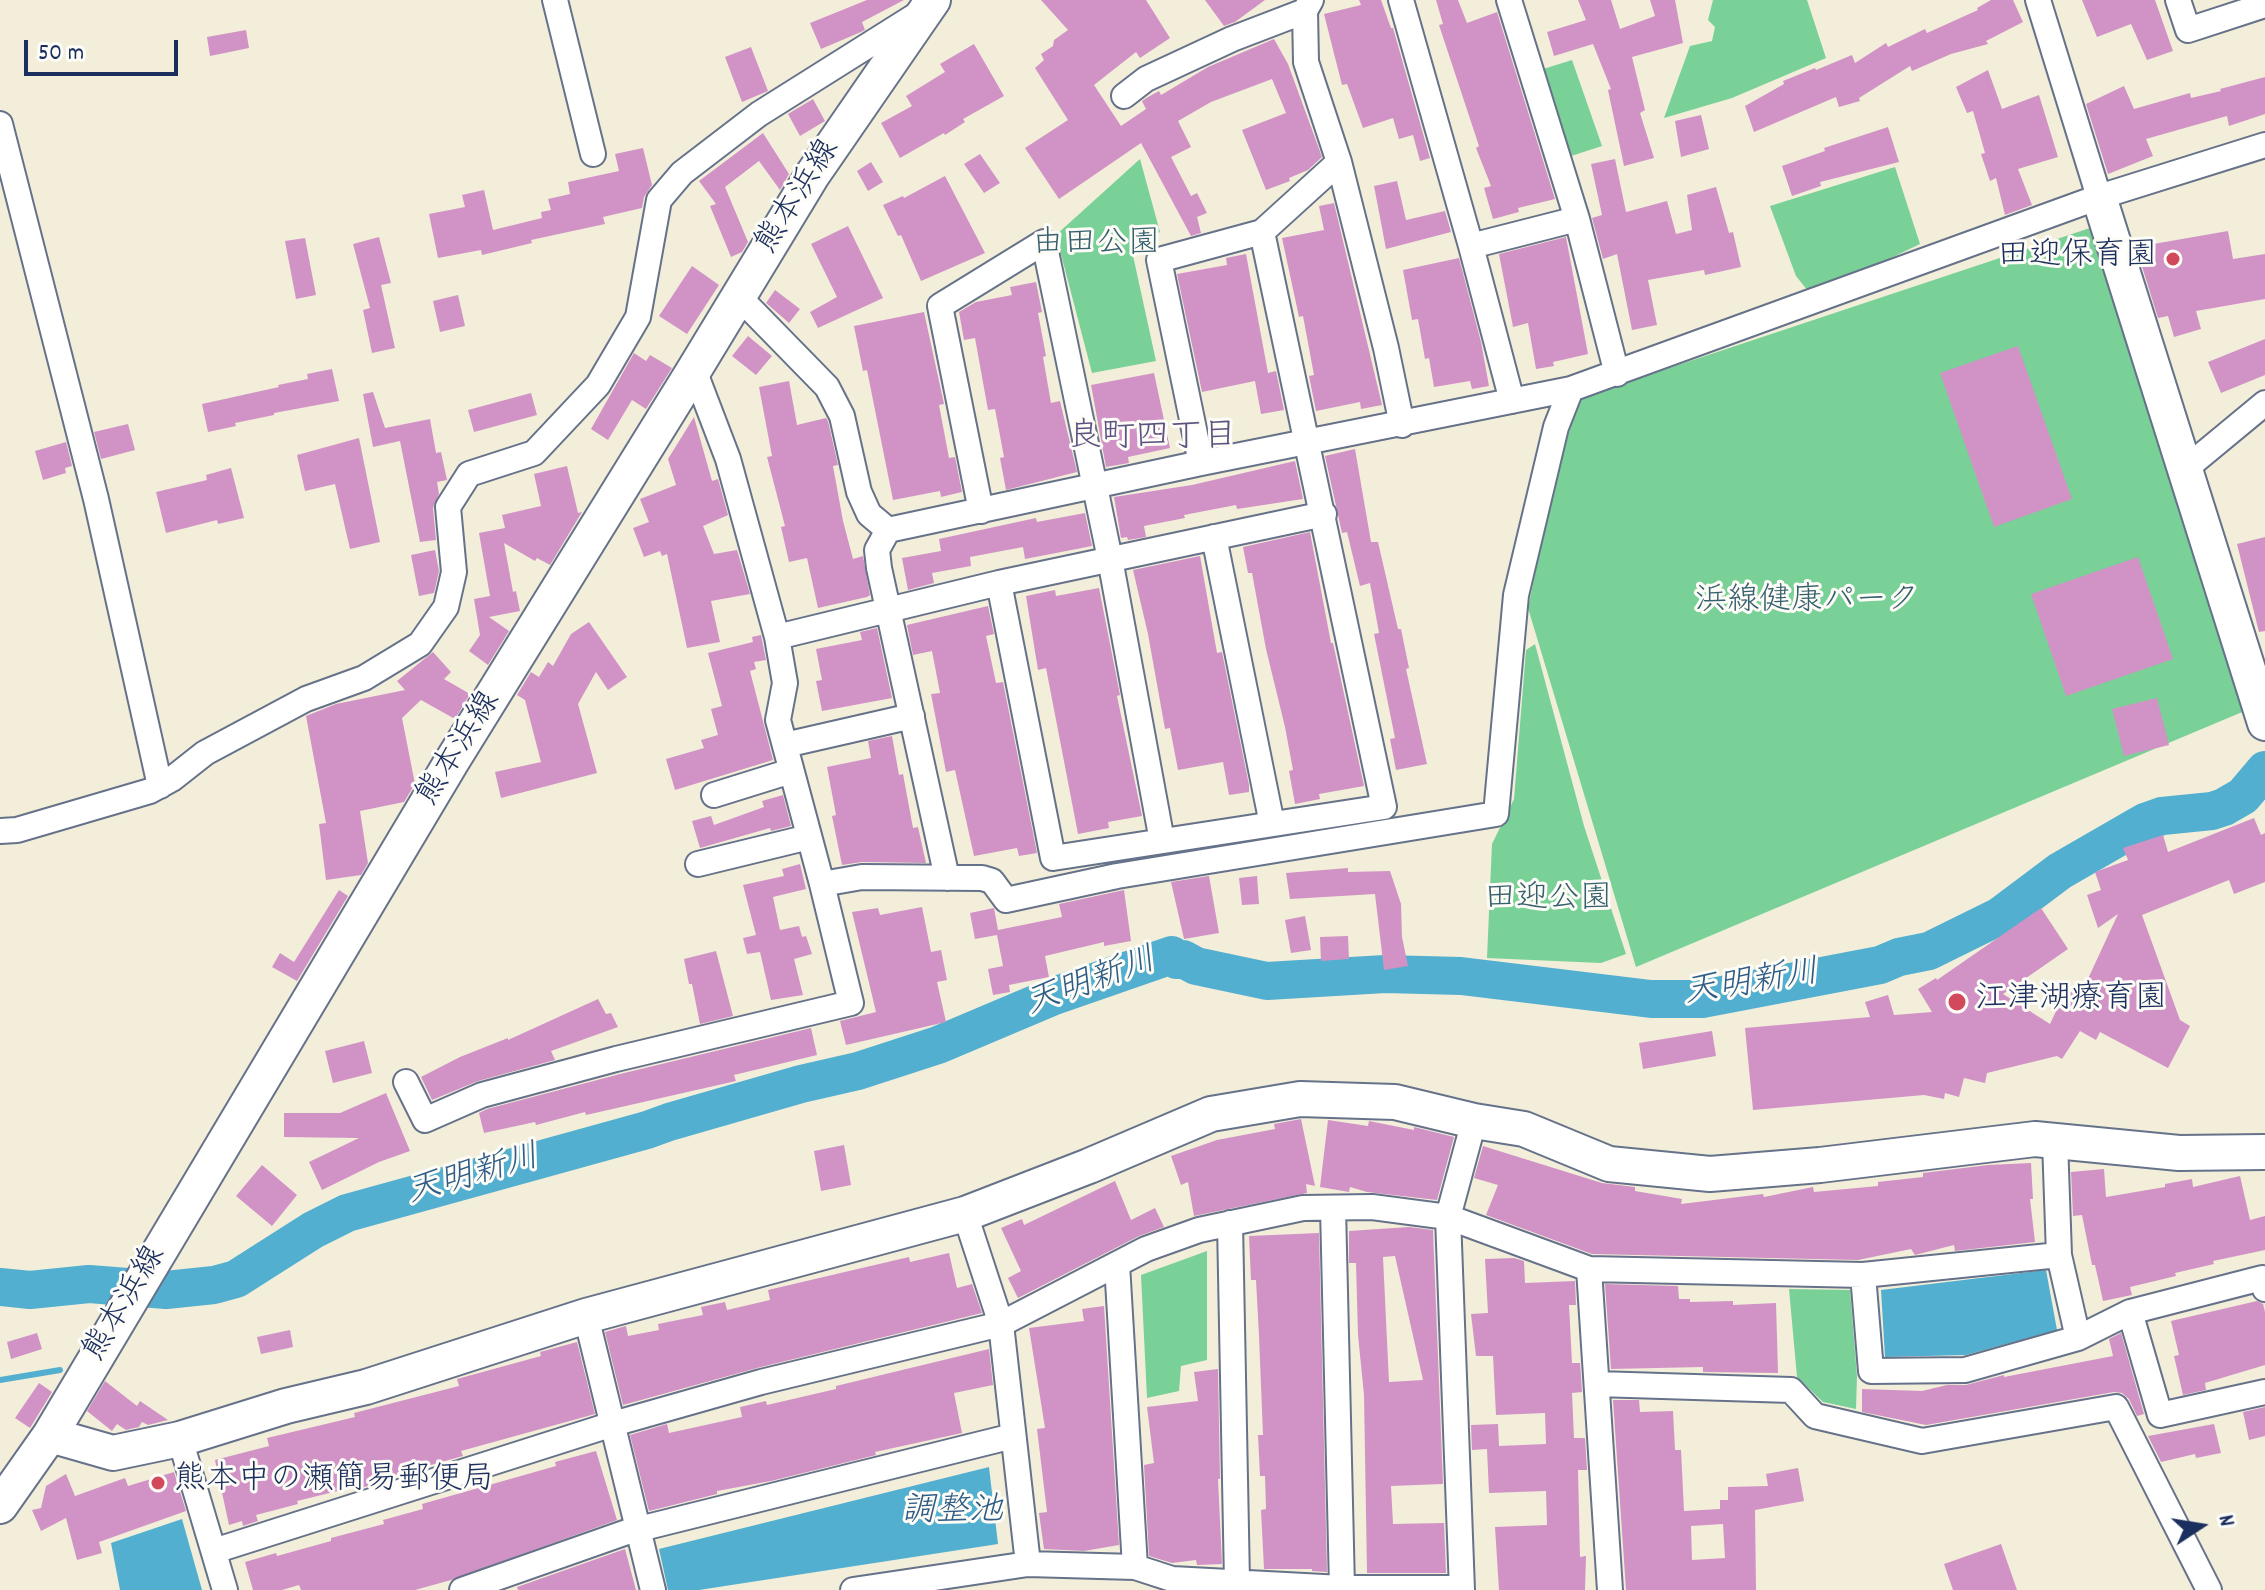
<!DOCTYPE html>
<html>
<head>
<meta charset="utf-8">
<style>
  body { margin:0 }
  #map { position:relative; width:2265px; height:1590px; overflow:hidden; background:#f2eeda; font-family:Dekko,sans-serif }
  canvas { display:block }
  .north { position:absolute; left:2161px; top:1486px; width:80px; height:80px; -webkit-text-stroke:6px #fdfcf7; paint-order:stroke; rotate:78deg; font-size:22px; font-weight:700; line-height:32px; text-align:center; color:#1b2f5e }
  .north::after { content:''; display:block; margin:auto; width:28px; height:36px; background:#1b2f5e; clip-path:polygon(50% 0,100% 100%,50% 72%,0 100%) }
  .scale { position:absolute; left:24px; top:40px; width:154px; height:36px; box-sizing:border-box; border:4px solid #1b2f5e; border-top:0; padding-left:10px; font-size:24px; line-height:28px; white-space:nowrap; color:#1b2f5e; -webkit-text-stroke:6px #fdfcf7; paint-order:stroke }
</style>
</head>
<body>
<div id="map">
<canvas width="2265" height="1590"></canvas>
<div class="north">N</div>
<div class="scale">50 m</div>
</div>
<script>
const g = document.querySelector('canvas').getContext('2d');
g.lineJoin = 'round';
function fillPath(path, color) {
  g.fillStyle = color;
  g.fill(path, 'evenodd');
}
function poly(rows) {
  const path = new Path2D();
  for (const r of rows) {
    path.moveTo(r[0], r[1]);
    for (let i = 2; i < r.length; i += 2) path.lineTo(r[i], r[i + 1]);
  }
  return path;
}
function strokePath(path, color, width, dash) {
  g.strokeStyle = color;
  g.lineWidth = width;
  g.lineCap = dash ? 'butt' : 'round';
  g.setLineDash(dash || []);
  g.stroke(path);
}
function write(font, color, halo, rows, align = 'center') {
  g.font = font + ' Dekko,"Klee One",sans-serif';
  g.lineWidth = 6;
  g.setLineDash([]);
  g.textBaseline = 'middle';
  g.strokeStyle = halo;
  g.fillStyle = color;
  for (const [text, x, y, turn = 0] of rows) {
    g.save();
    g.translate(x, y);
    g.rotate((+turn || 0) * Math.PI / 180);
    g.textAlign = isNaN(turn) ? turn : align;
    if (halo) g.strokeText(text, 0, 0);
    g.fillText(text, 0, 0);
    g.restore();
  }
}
const green = poly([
  [1713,0,1807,0,1826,58,1732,98,1664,118,1690,46,1712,41,1715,27,1708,20],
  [1572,60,1602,146,1562,159,1537,71],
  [1140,159,1160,232,1132,251,1156,361,1092,373,1056,235],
  [1895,167,1920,244,1812,296,1796,276,1770,206],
  [2096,226,2247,710,1636,967,1528,608,1552,490,1579,398],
  [1535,644,1584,826,1626,954,1601,963,1487,958,1492,844,1514,799,1526,650],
  [1207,1251,1207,1360,1181,1366,1179,1391,1147,1398,1141,1275],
  [1789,1289,1850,1290,1857,1376,1856,1409,1823,1402,1797,1377]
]);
const water = poly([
  [2046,1270,2057,1330,1966,1355,1885,1357,1881,1290],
  [989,1467,998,1544,699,1590,668,1590,659,1549],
  [182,1519,202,1590,120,1590,111,1543]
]);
const stream = poly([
  [0,1380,60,1370]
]);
const river = poly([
  [0,1287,30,1290,89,1284,166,1290,214,1285,236,1279,313,1230,347,1213,647,1130,669,1122,801,1084,858,1071,938,1045,1054,996,1172,955,1177,960,1183,959,1196,966,1267,981,1385,974,1461,976,1651,999,1702,999,1880,965,1899,957,1929,951,2000,916,2060,871,2145,822,2162,816,2212,811,2224,807,2243,796,2265,770]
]);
const building = poly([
  [867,0,904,0,862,22,865,30,861,32,821,49,810,23],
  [1041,0,1146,0,1170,38,1140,58,1136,52,1094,85,1121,126,1146,109,1142,101,1148,97,1159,91,1161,95,1208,67,1274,39,1288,64,1322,157,1308,170,1289,178,1290,181,1266,190,1242,130,1286,113,1272,79,1211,102,1178,121,1191,147,1171,157,1191,196,1197,193,1207,213,1197,217,1201,233,1191,236,1141,143,1059,199,1025,148,1068,120,1035,68,1044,60,1041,54,1053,46,1054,40,1068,30],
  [1205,0,1265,0,1235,22,1224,26],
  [1359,0,1381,0,1391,28,1393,28,1430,158,1420,161,1413,135,1399,139,1393,118,1363,128,1347,84,1342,85,1324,14,1361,5],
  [1436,0,1458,0,1467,23,1497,12,1555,199,1518,208,1519,212,1493,219,1484,188,1491,186,1476,148,1479,146,1439,25,1443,24],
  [1578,0,1611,0,1620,29,1655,16,1650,0,1675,0,1683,43,1632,57,1645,110,1640,113,1654,158,1624,166,1608,90,1611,89,1593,44,1554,56,1547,32,1586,20],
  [1991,0,2013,0,2023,22,1986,41,1988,44,1951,54,1912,71,1910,66,1859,98,1860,101,1839,107,1836,97,1754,132,1745,106,1784,84,1783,81,1815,68,1816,70,1852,55,1855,63,1886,43,1888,47,1925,29,1927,33,1978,10,1977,8],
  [2082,0,2155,0,2173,51,2147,60,2131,24,2097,37],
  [246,30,249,48,210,56,207,37],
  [974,44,1004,96,963,119,965,122,945,135,944,133,900,158,881,123,912,106,906,96,945,72,940,64],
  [751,47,768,91,742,102,725,57],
  [1988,70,2002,109,2039,95,2058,157,2018,169,2032,205,2005,215,1996,178,1990,181,1981,154,1985,153,1973,111,1967,113,1956,87],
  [2265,77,2265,114,2229,126,2227,116,2146,139,2153,156,2108,174,2086,104,2124,86,2134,109,2190,93,2191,98,2221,91,2220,89],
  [813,99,825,121,800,136,788,114],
  [1701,115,1709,149,1681,157,1675,121],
  [1888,127,1899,162,1820,182,1821,186,1792,196,1782,166,1825,151,1824,148],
  [763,133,789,174,780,190,759,161,725,187,748,242,742,252,731,257,710,206,716,204,699,181],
  [643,148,652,185,644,197,642,208,603,217,605,224,531,240,532,243,482,255,481,250,438,258,429,214,465,207,462,195,484,190,493,230,542,218,541,212,551,210,548,199,570,194,568,182,619,171,615,154],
  [980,154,1000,183,984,193,964,164],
  [1615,159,1626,212,1667,201,1676,234,1692,230,1687,195,1716,187,1729,233,1733,232,1741,267,1705,275,1704,270,1648,280,1657,325,1632,330,1617,254,1603,259,1592,218,1602,215,1591,164],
  [871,162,883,182,868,191,857,171],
  [945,176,985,253,921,281,901,235,898,236,883,205,903,196,904,198],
  [1397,181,1406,220,1445,211,1451,232,1386,249,1374,186],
  [1334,203,1382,405,1361,409,1360,402,1316,411,1309,376,1314,375,1303,316,1299,317,1282,238,1324,230,1319,206],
  [848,226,883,298,818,328,810,312,837,297,811,244],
  [2228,231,2233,259,2265,254,2265,299,2196,311,2201,329,2174,337,2168,316,2158,318,2136,247],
  [379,237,391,283,381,285,395,348,372,353,363,310,370,308,353,244],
  [1566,237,1588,354,1553,362,1554,366,1536,369,1528,323,1513,327,1499,254],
  [305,238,316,295,296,299,285,241],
  [1246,254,1268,373,1276,371,1284,410,1261,414,1255,381,1202,392,1177,274,1227,265,1226,258],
  [1459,258,1481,342,1489,386,1472,389,1470,381,1434,387,1429,358,1425,359,1418,319,1412,320,1403,270],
  [692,266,719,285,687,334,659,316],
  [1036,282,1042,312,1038,313,1046,356,1043,357,1051,403,1060,401,1077,472,1006,490,1000,458,1004,457,995,409,988,410,975,338,964,340,959,312,976,302,1012,295,1010,287],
  [775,290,800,309,789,323,766,303],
  [458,295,465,326,440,332,433,301],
  [924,312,944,404,939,405,949,458,955,457,962,492,941,497,940,491,893,500,867,370,863,371,854,326],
  [748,336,772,356,756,375,732,356],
  [2265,339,2265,375,2221,393,2208,362],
  [2018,346,2072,499,1994,527,1940,373],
  [634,353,646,361,650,355,672,368,646,409,632,400,608,440,591,429],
  [332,369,339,401,274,413,274,415,235,423,236,426,208,432,202,404,279,387,278,385,308,379,307,374],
  [1154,373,1170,448,1128,457,1129,463,1106,467,1091,385],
  [789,381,797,425,826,418,828,421,838,465,833,466,843,521,853,559,863,556,870,595,867,597,818,608,807,558,789,562,781,527,785,526,767,457,772,456,759,387],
  [373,392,385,428,430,419,436,453,441,452,447,480,437,482,439,494,433,508,436,540,420,542,400,441,373,447,363,394],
  [531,393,537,415,474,432,468,410],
  [694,417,712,481,718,479,728,515,703,526,714,554,737,550,750,594,711,601,720,642,687,648,667,554,662,556,660,551,644,557,633,528,649,522,640,499,676,485,668,459],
  [128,424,135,450,101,459,94,432],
  [359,438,380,542,350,549,335,484,305,491,297,455],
  [66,442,72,466,65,468,66,473,43,480,35,451],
  [1355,449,1371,542,1378,542,1398,629,1401,629,1409,668,1406,669,1427,764,1396,770,1390,739,1395,738,1374,634,1379,633,1370,583,1360,586,1347,532,1342,533,1325,456],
  [1295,461,1303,499,1237,509,1236,505,1184,515,1185,518,1144,526,1146,537,1128,540,1127,537,1121,538,1114,497,1192,485],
  [567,466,578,513,582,512,550,565,537,558,535,561,504,543,513,592,516,591,520,611,489,617,509,631,488,665,469,651,480,635,474,599,490,596,479,533,505,528,502,515,541,506,534,474],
  [231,468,244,518,218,524,217,520,166,533,156,492,207,480,206,475],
  [1085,513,1092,546,1025,559,1023,547,970,557,971,566,932,573,934,583,908,590,902,558,941,551,939,539,1036,518,1037,522],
  [1310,532,1331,643,1333,643,1364,786,1319,794,1320,799,1295,804,1289,771,1293,770,1285,727,1266,649,1252,573,1248,573,1243,547],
  [2265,537,2265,631,2259,632,2237,544],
  [435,550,439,571,434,593,419,596,411,555],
  [1200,556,1217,653,1222,652,1249,785,1249,792,1229,795,1223,762,1178,770,1170,728,1165,729,1148,634,1133,570],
  [2138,557,2173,659,2066,696,2031,594],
  [1099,588,1120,695,1117,696,1142,816,1108,822,1109,828,1078,834,1046,668,1038,670,1026,596,1055,590,1056,596],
  [988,606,994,634,986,636,996,683,1003,682,1037,853,1019,856,1017,848,974,856,955,770,946,772,931,694,940,693,932,651,913,655,907,625],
  [589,622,627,677,608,690,596,672,578,704,597,773,501,798,495,772,541,762,525,700,517,695,531,672,539,677,548,662,553,666,571,634],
  [877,628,892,698,822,711,816,681,822,680,816,649,862,640,860,632],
  [761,635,766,660,754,662,756,669,750,671,773,760,675,790,666,759,704,748,701,740,718,735,711,709,722,706,708,653,753,642,752,637],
  [433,652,451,672,444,679,470,694,455,719,421,700,402,718,415,784,404,802,360,811,368,863,361,875,326,880,319,824,326,823,306,716,336,704,405,690,397,681],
  [2157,698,2169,745,2124,756,2112,709],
  [892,736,899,775,903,774,913,828,918,827,926,863,862,862,842,865,832,816,836,815,827,767,871,758,868,741],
  [783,795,791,826,771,831,770,828,700,848,692,821,711,816,714,825,764,807,762,801],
  [2254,818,2261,835,2265,833,2265,882,2234,894,2229,880,2142,915,2180,1020,2190,1026,2168,1068,2100,1032,2096,1040,2080,1031,2062,1059,2057,1056,1987,1073,1985,1083,1964,1078,1959,1097,1945,1093,1944,1099,1924,1095,1753,1110,1745,1028,1870,1017,1865,1002,1888,995,1894,1015,1932,1012,1918,989,1936,978,1937,980,2041,908,2068,949,2003,994,2050,1024,2066,990,2080,996,2118,914,2098,928,2087,895,2101,890,2095,872,2128,860,2123,848,2163,835,2168,852],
  [800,864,806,889,773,897,780,930,799,926,802,937,806,936,812,954,794,959,803,995,771,1000,760,952,747,954,743,938,756,935,743,885,784,876,782,869],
  [1348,868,1348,872,1390,871,1401,904,1402,937,1408,966,1384,970,1375,894,1290,899,1286,873],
  [1209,876,1219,933,1184,939,1171,882],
  [1257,876,1259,904,1242,905,1239,878],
  [339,890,348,896,297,981,272,967,280,953,294,962],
  [1124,890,1131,941,1104,946,1104,942,1045,956,1049,977,1009,985,1010,992,993,995,988,969,1003,966,997,935,975,939,970,913,994,908,998,930,1062,917,1059,904],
  [922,907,931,952,941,950,947,980,937,982,946,1022,846,1045,840,1021,876,1012,852,912,878,908,880,915],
  [1305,916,1311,950,1291,953,1285,920],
  [1348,936,1349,959,1321,961,1320,937],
  [716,951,733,1016,700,1024,692,984,689,984,684,959],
  [598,999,606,1014,611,1013,618,1027,551,1051,555,1060,478,1081,432,1100,421,1077,460,1057,508,1038,508,1040],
  [811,1028,817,1055,734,1075,736,1081,586,1115,585,1112,536,1125,535,1122,484,1133,479,1113,487,1109,620,1074],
  [1712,1031,1716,1056,1643,1069,1639,1043],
  [364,1041,372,1073,333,1083,325,1051],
  [386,1093,410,1151,379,1162,322,1190,309,1162,359,1138,284,1137,284,1113,340,1113],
  [1301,1119,1315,1186,1306,1184,1307,1193,1194,1216,1188,1182,1181,1185,1171,1156,1217,1140,1275,1129,1274,1124],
  [1328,1120,1368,1126,1369,1121,1414,1130,1414,1127,1454,1137,1437,1200,1367,1192,1350,1187,1349,1192,1320,1187],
  [844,1145,851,1185,821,1191,814,1151],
  [1483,1146,1602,1183,1635,1187,1635,1191,1682,1199,1681,1204,1763,1194,1764,1197,1813,1187,1814,1192,1878,1186,1878,1182,1923,1177,1923,1173,1988,1165,2031,1163,2033,1199,2030,1199,2035,1242,1955,1251,1954,1245,1915,1255,1911,1249,1858,1260,1592,1254,1486,1215,1498,1185,1474,1178],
  [262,1165,297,1195,272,1226,236,1196],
  [2104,1169,2106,1197,2165,1187,2165,1184,2192,1179,2193,1187,2240,1176,2250,1220,2265,1216,2265,1250,2213,1261,2214,1264,2175,1273,2176,1276,2130,1287,2132,1295,2103,1301,2095,1265,2092,1265,2082,1215,2073,1216,2071,1172],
  [1115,1181,1131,1220,1155,1208,1164,1227,1139,1236,1018,1298,1008,1278,1021,1271,1001,1228,1022,1219,1024,1225],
  [1409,1227,1433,1230,1443,1484,1391,1486,1393,1524,1444,1523,1446,1573,1367,1573,1364,1395,1358,1335,1356,1263,1349,1263,1349,1231],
  [1395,1256,1423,1380,1389,1382,1383,1257],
  [1319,1233,1327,1572,1312,1571,1312,1569,1264,1569,1261,1510,1266,1509,1265,1476,1260,1476,1258,1435,1263,1435,1259,1336,1256,1280,1251,1280,1249,1236],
  [949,1253,957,1288,972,1284,982,1313,757,1368,623,1405,605,1332,626,1326,628,1336,659,1330,658,1324,703,1315,701,1307,725,1302,727,1310,770,1300,768,1290,909,1257,910,1262],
  [1514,1258,1524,1261,1525,1283,1575,1281,1576,1305,1569,1305,1572,1363,1580,1363,1581,1376,1582,1392,1572,1393,1574,1438,1585,1438,1587,1470,1578,1470,1580,1557,1586,1556,1585,1590,1499,1590,1495,1527,1547,1525,1546,1491,1489,1493,1487,1449,1472,1450,1471,1425,1498,1424,1499,1446,1546,1444,1545,1413,1496,1415,1493,1356,1476,1356,1471,1314,1488,1313,1485,1259],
  [1605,1284,1678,1286,1679,1299,1690,1299,1690,1302,1733,1301,1733,1305,1776,1303,1778,1373,1703,1372,1703,1367,1611,1369],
  [2257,1301,2263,1304,2265,1312,2265,1365,2205,1383,2206,1390,2183,1395,2174,1356,2179,1355,2171,1321],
  [1104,1306,1119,1545,1084,1551,1044,1549,1039,1513,1047,1512,1037,1429,1045,1428,1029,1328,1084,1321,1082,1309],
  [290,1330,293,1347,261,1354,257,1337],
  [37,1333,42,1349,11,1359,7,1342],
  [2121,1333,2144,1414,2137,1416,2129,1399,2122,1393,2114,1392,1926,1425,1862,1412,1862,1389,1922,1391,1947,1385,1966,1385,2004,1375,2004,1377,2113,1356,2109,1339],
  [577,1342,595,1414,461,1451,463,1456,374,1481,374,1484,355,1490,354,1487,297,1501,298,1504,256,1515,258,1521,243,1526,242,1521,229,1525,215,1460,269,1446,267,1438,355,1417,354,1413,459,1386,457,1379,541,1356,540,1352],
  [989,1349,993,1385,954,1393,962,1433,875,1452,876,1455,771,1481,717,1491,717,1494,649,1511,630,1435,667,1424,669,1433,742,1417,740,1407,766,1401,767,1405,836,1389,836,1386],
  [1218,1369,1220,1479,1218,1479,1222,1564,1197,1565,1196,1560,1172,1563,1149,1556,1144,1465,1154,1463,1147,1407,1198,1401,1194,1372],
  [105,1381,137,1406,140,1401,168,1420,148,1425,142,1422,139,1427,126,1430,117,1424,112,1431,87,1411],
  [39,1383,52,1392,30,1428,15,1418],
  [1613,1400,1639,1400,1640,1412,1673,1411,1675,1450,1681,1450,1684,1511,1720,1509,1720,1500,1728,1500,1728,1487,1768,1486,1766,1474,1798,1468,1804,1501,1755,1510,1756,1590,1626,1590],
  [1723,1524,1725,1558,1692,1560,1691,1526],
  [2265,1407,2265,1436,2249,1440,2243,1412],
  [2214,1424,2221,1453,2196,1458,2195,1454,2161,1462,2148,1436],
  [596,1451,617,1520,451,1580,415,1590,301,1590,299,1585,282,1590,253,1590,245,1562,276,1553,277,1556,331,1541,331,1538,384,1524,383,1520,423,1509,422,1504,556,1466,555,1462],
  [174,1472,186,1511,99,1542,102,1553,77,1560,66,1518,41,1531,32,1510,41,1508,46,1486,66,1474,75,1496,125,1478,128,1486],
  [2001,1544,2017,1590,1953,1590,1944,1564],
  [625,1549,636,1590,518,1590,517,1587]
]);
const street = poly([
  [555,0,593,154],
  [1311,0,1305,11,1306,62,1339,162,1386,348,1402,425],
  [1401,0,1471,246,1512,401],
  [1509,0,1577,219,1617,374],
  [2038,0,2099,197],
  [2178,0,2188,30,2265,5],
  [1124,96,1146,79,1232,39,1305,11],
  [0,124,96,499,160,786],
  [1471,246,1577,219],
  [739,297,827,387,842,416,859,492,869,514,888,530,1201,463,1571,389],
  [694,370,728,459,777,637,785,683,778,720,822,884,862,877,982,878,992,881,1006,900,1117,876,1496,814,1516,595,1556,427,1571,389,2099,197,2265,145],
  [1201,463,1159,260,1262,232],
  [2184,470,2265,403],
  [981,511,940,306,1044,242,1110,559,1162,841],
  [888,530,877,550,879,568,947,878],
  [1214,537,1272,824],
  [999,583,1053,858,1384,807,1262,232,1339,162],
  [777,637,999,583,1324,514],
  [785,745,912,716],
  [714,795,791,771],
  [0,831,17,830,150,791,172,779,205,753,306,699,364,678,420,644,446,607,454,572,448,507,469,474,534,453,598,385,638,317,659,200,682,173,759,114,918,14],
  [698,864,809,837],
  [406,1082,425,1120,482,1095,616,1059,851,1003,822,884],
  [1333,1208,1342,1588],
  [965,1214,1001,1324,1028,1564],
  [1230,1223,1237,1582],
  [2059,1255,2078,1338,2130,1312],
  [1117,1264,1135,1567],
  [1589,1269,1863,1275,2059,1255,2055,1141],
  [1863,1275,1871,1371,1965,1370,2078,1338],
  [2265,1289,2262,1278,2130,1312,2160,1415,2265,1392],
  [586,1316,653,1590],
  [1597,1384,1791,1390,1815,1416,1922,1441,2116,1407,2209,1590],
  [180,1439,225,1590],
  [214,1551,613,1424,761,1382,1001,1324,1146,1249,1199,1230,1303,1208,1372,1207,1448,1217,1589,1269,1610,1590],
  [462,1590,627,1532,1013,1436],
  [853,1590,1028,1564,1135,1567,1172,1579,1342,1588,1461,1588],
  [1462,1590,1448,1217,1474,1121]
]);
const secondary = poly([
  [2099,197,2265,723],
  [50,1435,113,1453,180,1439,286,1406,366,1387,586,1316,965,1214,1089,1166,1211,1114,1300,1099,1395,1102,1474,1121,1524,1129,1609,1164,1710,1174,1820,1165,2035,1139,2179,1153,2265,1152],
  [0,1506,50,1435,452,761,694,370,813,174,933,0]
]);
const markers = [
  [2173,259,8,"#d1495b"],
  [1957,1002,10,"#d1495b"],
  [158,1483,8,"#d1495b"]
];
const streetNames = [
  ["熊本浜線",800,198,-58],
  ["熊本浜線",461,750,-58],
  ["熊本浜線",127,1305,-59]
];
const parkNames = [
  ["由田公園",1096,247],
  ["浜線健康パーク",1807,604],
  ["田迎公園",1548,902]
];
const poiNames = [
  ["田迎保育園",2157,259,"right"],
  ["江津湖療育園",1975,1002],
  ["熊本中の瀬簡易郵便局",174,1483]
];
const neighbourhoodNames = [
  ["良町四丁目",1152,440]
];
const waterNames = [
  ["天明新川",1092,985,-20],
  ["天明新川",1752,986,-9],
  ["天明新川",474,1178,-16],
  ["調整池",952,1514]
];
fillPath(green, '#79d197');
fillPath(water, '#52afd0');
strokePath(stream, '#52afd0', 6);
strokePath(river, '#52afd0', 38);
fillPath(building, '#d193c5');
strokePath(street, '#667289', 28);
strokePath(secondary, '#667289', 38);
strokePath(street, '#fff', 24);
strokePath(secondary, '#fff', 34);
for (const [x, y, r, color] of markers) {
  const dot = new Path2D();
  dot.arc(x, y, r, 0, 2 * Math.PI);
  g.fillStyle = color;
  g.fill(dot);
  strokePath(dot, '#fdfcf7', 3);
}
write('32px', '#1b2f5e', '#fdfcf7', streetNames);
write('32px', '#37606f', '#fdfcf7', parkNames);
write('32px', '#1b2f5e', '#fdfcf7', poiNames, 'left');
write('34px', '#5b5282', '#fdfcf7', neighbourhoodNames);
write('italic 34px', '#2e5c86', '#fdfcf7', waterNames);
</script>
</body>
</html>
